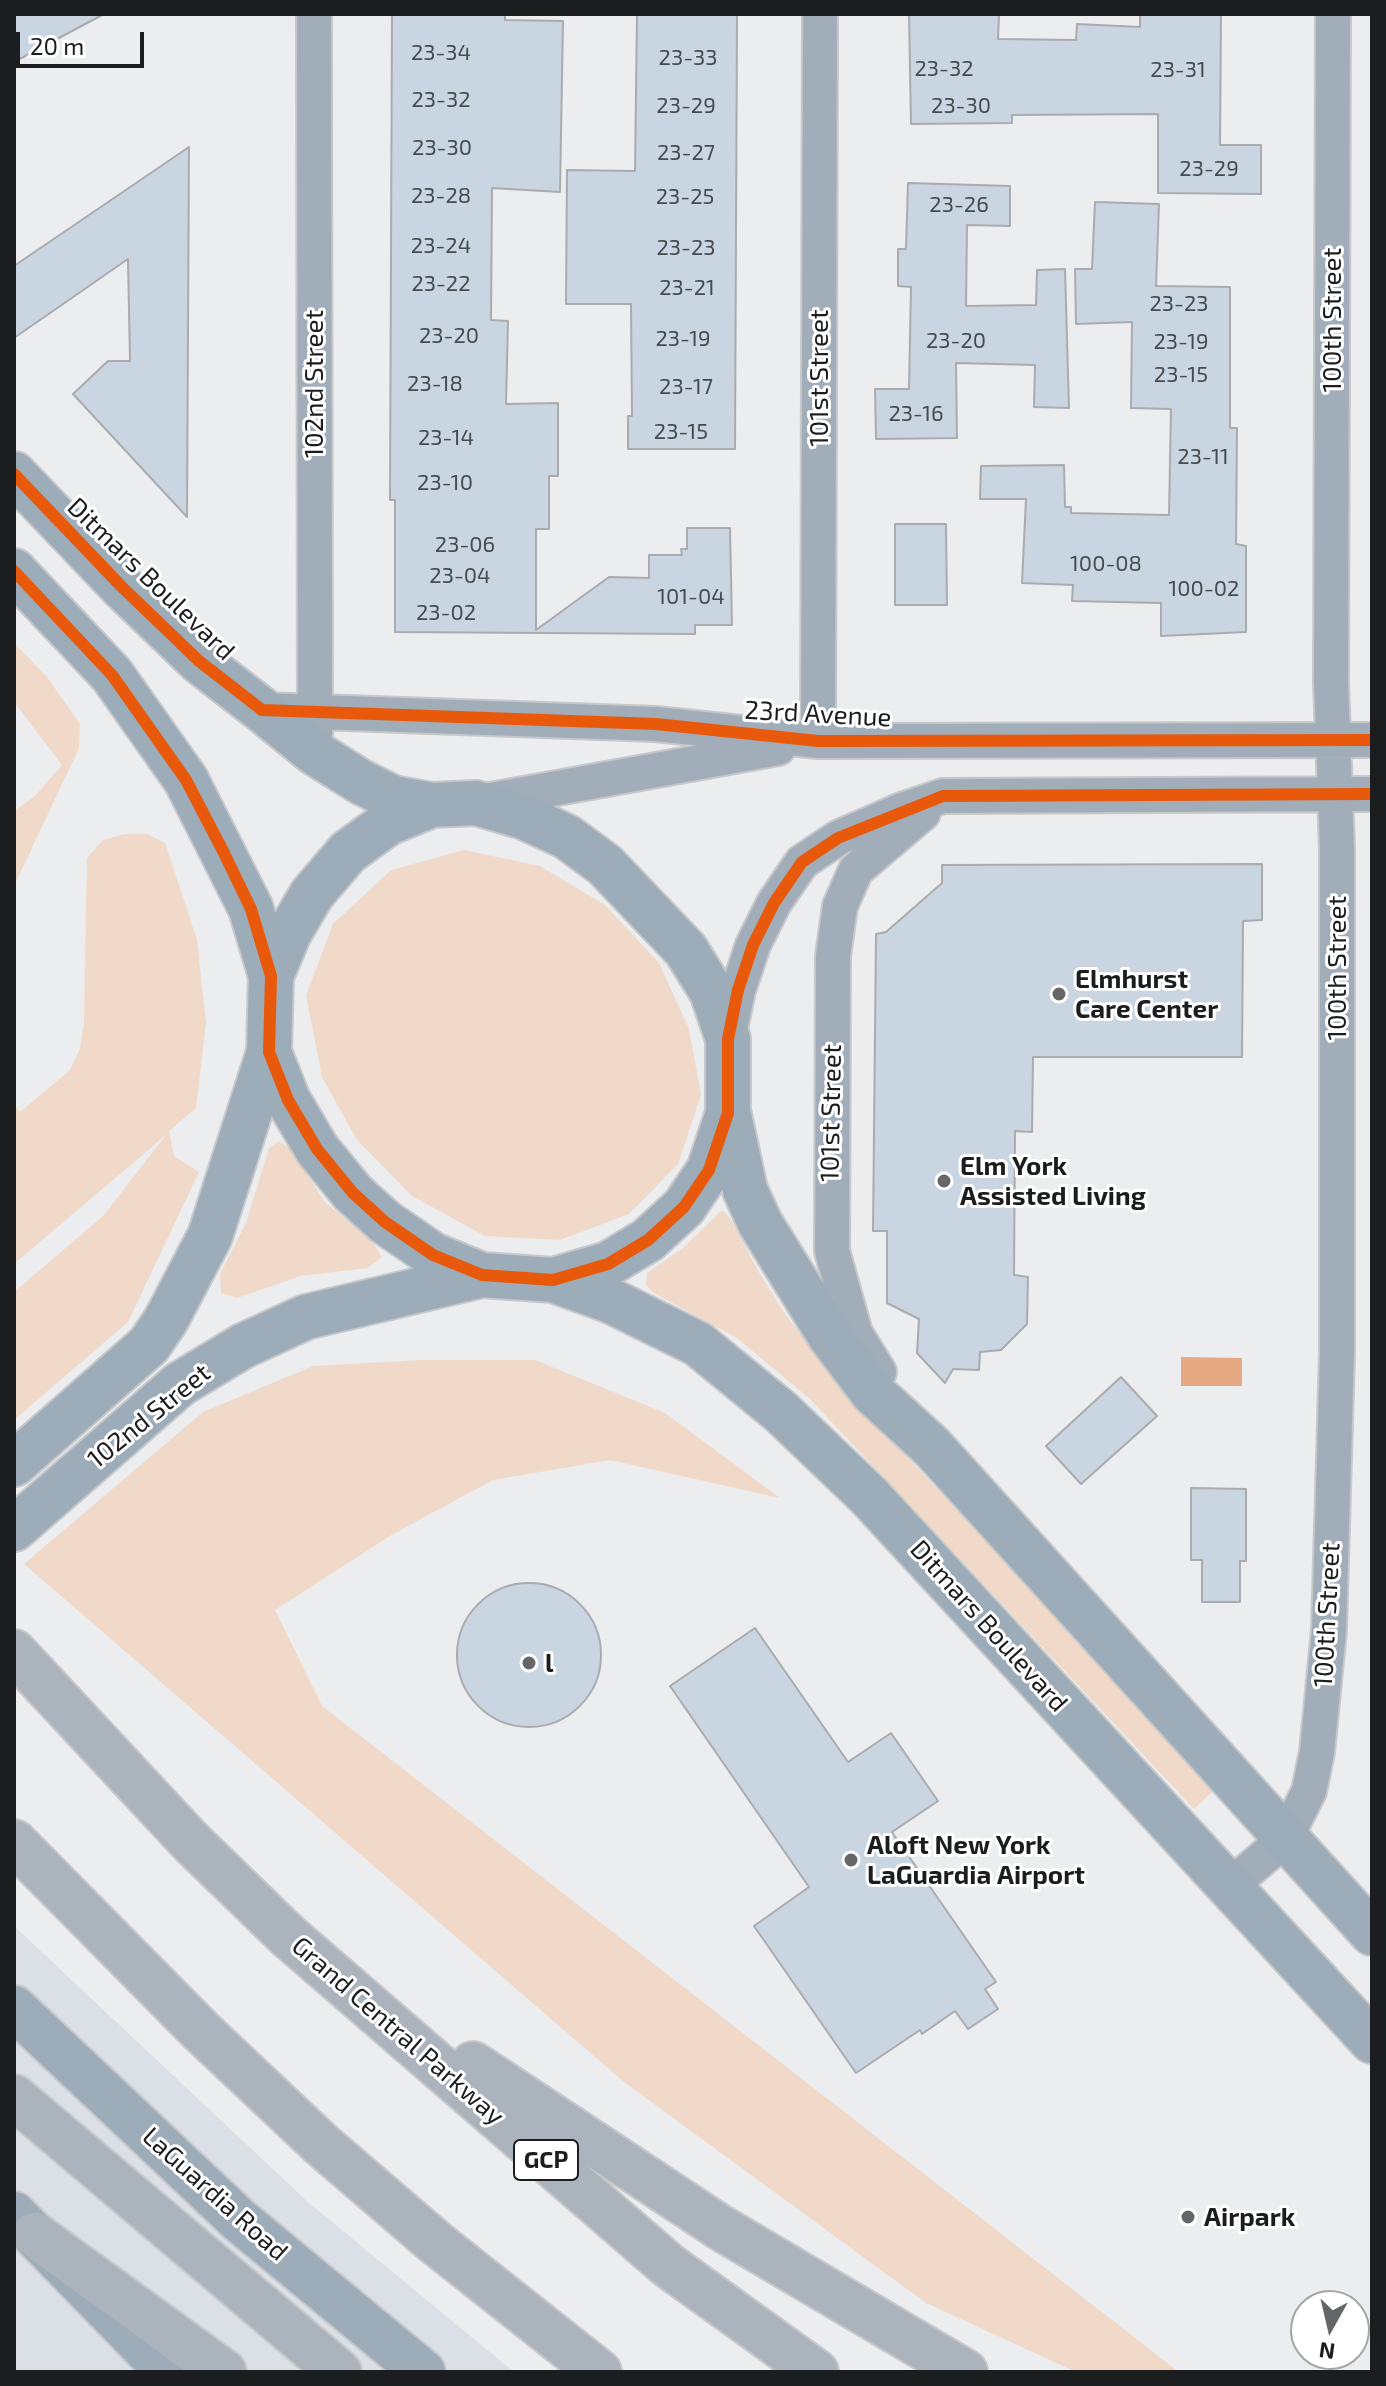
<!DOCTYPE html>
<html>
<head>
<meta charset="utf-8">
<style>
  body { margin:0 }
  #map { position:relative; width:1386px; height:2386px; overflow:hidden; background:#ebedef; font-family:"Exo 2",sans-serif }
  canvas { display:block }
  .frame { position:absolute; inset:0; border:16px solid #1c1d1e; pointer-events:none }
  .north { position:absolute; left:1290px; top:2290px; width:80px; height:80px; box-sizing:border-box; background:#fff; border:2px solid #a4a5a5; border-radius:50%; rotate:188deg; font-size:22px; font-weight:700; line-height:32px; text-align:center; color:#1c1d1e }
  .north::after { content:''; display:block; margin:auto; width:28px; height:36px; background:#646667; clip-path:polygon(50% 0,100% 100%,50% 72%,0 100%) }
  .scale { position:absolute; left:16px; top:32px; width:128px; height:36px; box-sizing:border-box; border:4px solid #1c1d1e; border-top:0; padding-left:10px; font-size:24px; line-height:28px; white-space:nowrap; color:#1c1d1e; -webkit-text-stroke:6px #fff; paint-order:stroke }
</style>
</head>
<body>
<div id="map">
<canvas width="1386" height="2386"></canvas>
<div class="frame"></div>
<div class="north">N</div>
<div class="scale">20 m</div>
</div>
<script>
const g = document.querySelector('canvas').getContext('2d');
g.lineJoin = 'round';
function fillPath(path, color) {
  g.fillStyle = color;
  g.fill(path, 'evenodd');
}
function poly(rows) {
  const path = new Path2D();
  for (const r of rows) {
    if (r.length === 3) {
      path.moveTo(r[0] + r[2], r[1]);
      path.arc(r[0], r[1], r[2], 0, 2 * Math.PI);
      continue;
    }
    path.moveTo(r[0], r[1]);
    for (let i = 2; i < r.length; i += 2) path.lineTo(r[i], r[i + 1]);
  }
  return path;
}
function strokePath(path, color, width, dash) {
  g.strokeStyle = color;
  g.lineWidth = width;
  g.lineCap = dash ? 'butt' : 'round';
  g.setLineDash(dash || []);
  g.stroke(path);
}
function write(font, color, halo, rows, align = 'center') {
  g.font = font + ' "Exo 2",sans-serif';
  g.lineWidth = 6;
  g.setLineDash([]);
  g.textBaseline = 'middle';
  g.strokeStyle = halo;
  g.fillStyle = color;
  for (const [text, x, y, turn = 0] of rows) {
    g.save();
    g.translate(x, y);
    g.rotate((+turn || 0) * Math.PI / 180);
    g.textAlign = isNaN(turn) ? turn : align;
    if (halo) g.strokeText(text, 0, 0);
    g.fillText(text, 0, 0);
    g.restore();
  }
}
const built = poly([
  [14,1926,309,2203,514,2372,14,2372]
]);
const green = poly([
  [14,643,47,677,80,724,79,748,14,886,14,811,35,796,62,765,14,702],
  [125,834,147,834,165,843,197,940,206,1023,196,1108,169,1131,174,1156,199,1172,128,1322,14,1420,14,1292,103,1216,166,1135,14,1264,14,1105,20,1112,70,1070,80,1048,84,1021,87,858,103,840],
  [464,850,540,866,605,905,659,963,689,1029,701,1095,678,1164,629,1214,560,1240,485,1236,412,1196,357,1140,322,1077,306,995,333,924,391,870],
  [279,1141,292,1150,324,1201,372,1241,382,1257,367,1268,301,1276,237,1298,221,1293,220,1274,246,1223,269,1148],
  [722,1210,731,1219,757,1269,785,1314,842,1387,1216,1788,1194,1809,810,1399,737,1338,652,1292,646,1284,647,1273,683,1248],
  [421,1360,535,1360,665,1413,780,1498,610,1460,493,1480,393,1534,275,1610,322,1706,1179,2372,1076,2372,926,2303,624,2082,24,1564,203,1412,313,1366]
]);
const water = poly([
  [1181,1357,1242,1358,1242,1386,1181,1386]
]);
const building = poly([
  [14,14,104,14,14,62,14,14],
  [392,14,505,14,505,20,563,21,560,192,492,188,491,320,508,321,506,404,558,403,558,476,549,476,549,529,536,529,536,630,609,577,649,578,649,555,682,555,681,549,687,549,687,528,730,528,732,625,695,625,695,634,395,632,395,500,390,500,392,14],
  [637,14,737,14,735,449,628,449,628,416,632,416,631,304,566,304,567,170,635,171,637,14],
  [909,14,999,14,998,39,1076,40,1077,24,1140,27,1140,14,1221,14,1220,145,1261,145,1261,194,1158,193,1158,114,1012,115,1012,123,911,124,909,14],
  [189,147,187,517,73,394,108,361,130,361,128,259,14,338,14,266,189,147],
  [908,183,1010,186,1010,226,967,225,966,306,1036,305,1037,270,1065,269,1069,408,1034,407,1035,365,956,363,957,438,876,439,875,389,909,389,911,287,898,286,898,249,906,249,908,183],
  [1095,202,1159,204,1156,286,1230,287,1230,428,1237,428,1236,544,1246,546,1246,632,1161,636,1161,603,1072,601,1073,585,1022,583,1026,499,980,499,981,466,1064,465,1065,507,1071,507,1071,513,1169,515,1171,409,1131,408,1132,322,1076,324,1075,269,1092,269,1095,202],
  [895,524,946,524,947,605,895,605,895,524],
  [1262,864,1262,920,1243,921,1242,1057,1033,1057,1032,1132,1015,1131,1014,1275,1028,1277,1027,1324,1001,1350,980,1352,979,1370,953,1369,945,1383,917,1353,919,1319,887,1303,887,1231,873,1231,876,934,886,932,942,883,942,865,1262,864],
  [1121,1377,1157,1416,1081,1484,1046,1446,1121,1377],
  [1191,1488,1246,1489,1246,1561,1240,1561,1240,1602,1202,1602,1202,1560,1191,1560,1191,1488],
  [529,1655,72],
  [755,1628,848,1762,891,1733,938,1801,892,1832,996,1982,985,1989,998,2009,968,2029,955,2011,922,2034,920,2030,856,2073,754,1926,809,1887,670,1686,755,1628]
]);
const street = poly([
  [314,14,315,734],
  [262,710,656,724,818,741,1372,740],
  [818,741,820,14],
  [480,802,778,748],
  [728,1039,738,990,753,945,774,903,802,862,838,838,902,810,943,796,1372,794],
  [879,1372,855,1333,832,1251,833,956,840,906,856,870,923,813],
  [1228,1888,1285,1839,1309,1791,1317,1752,1329,1630,1337,1353,1337,849,1331,681,1333,14]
]);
const secondary = poly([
  [14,474,122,587,199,661,262,710,315,753,361,782,393,798,432,805],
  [14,571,112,675,186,780,251,909,271,976],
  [476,803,524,817,567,837,605,865,686,950,712,992,728,1039,728,1113,709,1170,684,1207,648,1240,608,1264,553,1280,482,1275,433,1255,385,1222,353,1193,317,1149,288,1100,269,1052,271,976,289,933,312,894,348,852,388,823,432,805,476,803],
  [729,1115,745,1190,760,1223,830,1336,873,1393,932,1447,1372,1933],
  [553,1280,611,1301,698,1344,781,1412,869,1496,1372,2041],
  [14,1464,149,1345,166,1320,210,1236,269,1052],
  [14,1529,180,1384,243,1346,306,1317,482,1275],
  [14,2008,239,2220,423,2372],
  [14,2214,168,2372]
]);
const highway = poly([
  [14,1652,191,1842,287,1935,669,2266,816,2372],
  [14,1842,201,2031,322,2145,436,2243,599,2372],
  [473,2064,721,2228,965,2372],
  [14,2097,339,2372],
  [35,2235,224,2372]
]);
const cycleway = poly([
  [14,474,122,587,199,661,262,710,656,724,818,741,1372,740],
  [14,571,112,675,186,780,223,851,251,909,271,976,269,1052,288,1100,317,1149,353,1193,385,1222,433,1255,482,1275,553,1280,608,1264,648,1240,684,1207,709,1170,728,1113,728,1039,738,990,753,945,774,903,802,862,838,838,943,796,1372,794]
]);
const markers = [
  [1059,994,8,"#646667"],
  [944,1181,8,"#646667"],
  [529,1663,8,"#646667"],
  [851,1860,8,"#646667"],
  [1188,2217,8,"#646667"]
];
const numberNames = [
  ["23-34",441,53],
  ["23-33",688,58],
  ["23-32",944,69],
  ["23-31",1178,70],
  ["23-32",441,100],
  ["23-29",686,106],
  ["23-30",961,106],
  ["23-30",442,148],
  ["23-27",686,153],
  ["23-29",1209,169],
  ["23-28",441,196],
  ["23-25",685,197],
  ["23-26",959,205],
  ["23-24",441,246],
  ["23-23",686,248],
  ["23-22",441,284],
  ["23-21",687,288],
  ["23-23",1179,304],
  ["23-20",449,336],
  ["23-19",683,339],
  ["23-20",956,341],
  ["23-19",1181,342],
  ["23-15",1181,375],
  ["23-18",435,384],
  ["23-17",686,387],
  ["23-16",916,414],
  ["23-15",681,432],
  ["23-14",446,438],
  ["23-11",1203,457],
  ["23-10",445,483],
  ["23-06",465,545],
  ["100-08",1106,564],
  ["23-04",460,576],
  ["100-02",1204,589],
  ["101-04",691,597],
  ["23-02",446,613]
];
const shields = [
  [546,2160,64]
];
const shieldNames = [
  ["GCP",546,2160]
];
const streetNames = [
  ["100th Street",1332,320,-90],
  ["101st Street",819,378,-90],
  ["102nd Street",314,384,-90],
  ["Ditmars Boulevard",151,579,44],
  ["23rd Avenue",818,714,3],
  ["100th Street",1337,968,-90],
  ["101st Street",831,1113,-89],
  ["102nd Street",149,1416,-39],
  ["100th Street",1327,1615,-87],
  ["Ditmars Boulevard",989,1626,48],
  ["Grand Central Parkway",398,2031,41],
  ["LaGuardia Road",215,2194,42]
];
const poiNames = [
  ["Elmhurst",1075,979],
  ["Care Center",1075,1009],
  ["Elm York",960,1166],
  ["Assisted Living",960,1196],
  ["l",545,1663],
  ["Aloft New York",867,1845],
  ["LaGuardia Airport",867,1875],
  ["Airpark",1204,2217]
];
fillPath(built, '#dae0e5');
fillPath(green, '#f1d9ca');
fillPath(water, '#e6aa82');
fillPath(building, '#c9d6e1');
strokePath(building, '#aaabac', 2);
strokePath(street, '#c7c8c9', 38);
strokePath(secondary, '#c7c8c9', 48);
strokePath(highway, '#c7c8c9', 48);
strokePath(street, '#a1aeb9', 34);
strokePath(secondary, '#9cacb8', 44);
strokePath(highway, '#abb4bc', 44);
strokePath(cycleway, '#e8590c', 12);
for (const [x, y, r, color] of markers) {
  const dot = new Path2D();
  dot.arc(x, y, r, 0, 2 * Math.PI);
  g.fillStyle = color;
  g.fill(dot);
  strokePath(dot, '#fff', 3);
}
write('22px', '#474b4f', null, numberNames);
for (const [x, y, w] of shields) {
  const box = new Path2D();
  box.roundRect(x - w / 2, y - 20, w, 40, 6);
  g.fillStyle = '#fff';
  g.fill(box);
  strokePath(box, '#1c1d1e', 2);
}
write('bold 24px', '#1c1d1e', null, shieldNames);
write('26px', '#1c1d1e', '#fff', streetNames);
write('bold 26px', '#1c1d1e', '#fff', poiNames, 'left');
</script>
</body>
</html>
